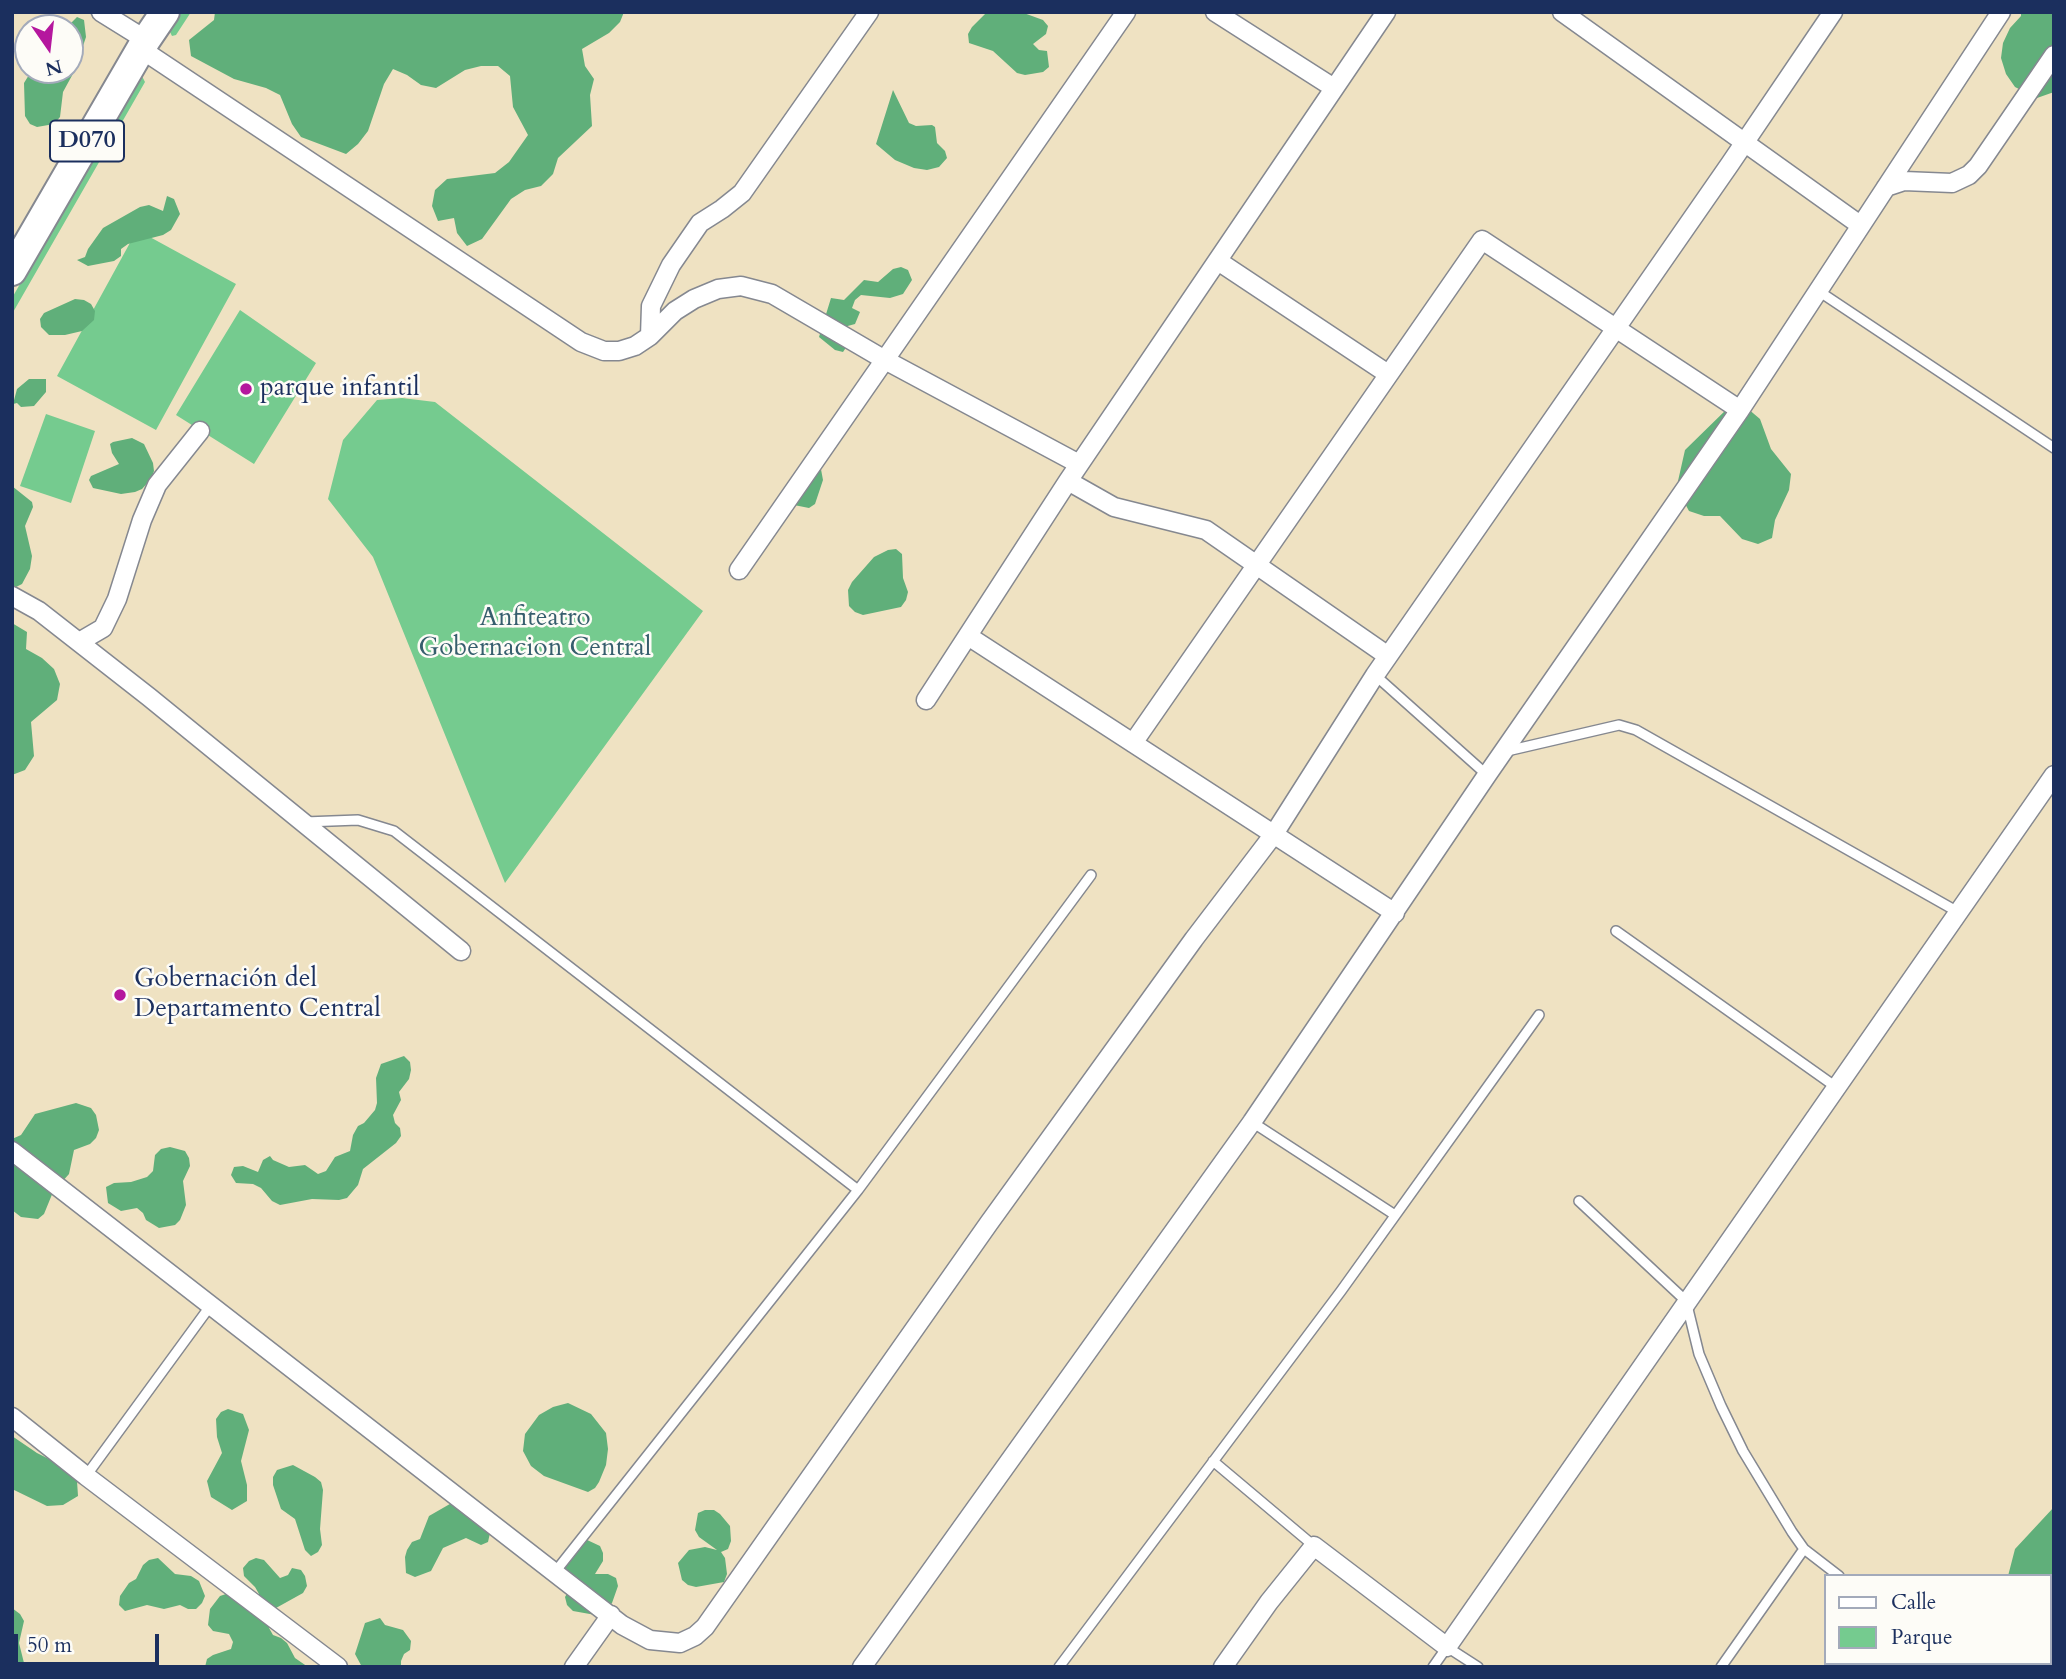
<!DOCTYPE html>
<html>
<head>
<meta charset="utf-8">
<style>
  body { margin:0 }
  #map { position:relative; width:2066px; height:1679px; overflow:hidden; background:#efe2c2; font-family:Cardo,serif }
  canvas { display:block }
  .frame { position:absolute; inset:0; border:14px solid #1b2f5e; pointer-events:none }
  .legend { position:absolute; left:1824px; top:1574px; width:228px; height:91px; box-sizing:border-box; background:#fdfcf7; border:2px solid #a3aaba; margin:0; padding:9px 12px; list-style:none; font-size:21px; color:#1b2f5e }
  .legend li { display:flex; align-items:center; gap:14px; height:35px }
  .legend b { width:35px; border:2px solid #a3aaba }
  .north { position:absolute; left:14px; top:14px; width:70px; height:70px; box-sizing:border-box; background:#fdfcf7; border:2px solid #a3aaba; border-radius:50%; rotate:166deg; font-size:19px; font-weight:700; line-height:28px; text-align:center; color:#1b2f5e }
  .north::after { content:''; display:block; margin:auto; width:24px; height:32px; background:#b5179e; clip-path:polygon(50% 0,100% 100%,50% 72%,0 100%) }
  .scale { position:absolute; left:14px; top:1634px; width:145px; height:32px; box-sizing:border-box; border:4px solid #1b2f5e; border-top:0; padding-left:9px; font-size:21px; line-height:24px; white-space:nowrap; color:#1b2f5e; -webkit-text-stroke:5px #fdfcf7; paint-order:stroke }
</style>
</head>
<body>
<div id="map">
<canvas width="2066" height="1679"></canvas>
<div class="frame"></div>
<ul class="legend">
<li><b style="height:9px;background:#fff"></b>Calle</li>
<li><b style="height:19px;background:#75cb8f"></b>Parque</li>
</ul>
<div class="north">N</div>
<div class="scale">50 m</div>
</div>
<script>
const g = document.querySelector('canvas').getContext('2d');
g.lineJoin = 'round';
function fillPath(path, color) {
  g.fillStyle = color;
  g.fill(path, 'evenodd');
}
function poly(rows) {
  const path = new Path2D();
  for (const r of rows) {
    path.moveTo(r[0], r[1]);
    for (let i = 2; i < r.length; i += 2) path.lineTo(r[i], r[i + 1]);
  }
  return path;
}
function strokePath(path, color, width, dash) {
  g.strokeStyle = color;
  g.lineWidth = width;
  g.lineCap = dash ? 'butt' : 'round';
  g.setLineDash(dash || []);
  g.stroke(path);
}
function write(font, color, halo, rows, align = 'center') {
  g.font = font + ' Cardo,serif';
  g.lineWidth = 5;
  g.setLineDash([]);
  g.textBaseline = 'middle';
  g.strokeStyle = halo;
  g.fillStyle = color;
  for (const [text, x, y, turn = 0] of rows) {
    g.save();
    g.translate(x, y);
    g.rotate((+turn || 0) * Math.PI / 180);
    g.textAlign = isNaN(turn) ? turn : align;
    if (halo) g.strokeText(text, 0, 0);
    g.fillText(text, 0, 0);
    g.restore();
  }
}
const green = poly([
  [181,12,191,12,176,35,172,36,169,30],
  [142,76,145,82,12,314,12,298,138,77],
  [137,230,236,284,156,430,57,376],
  [240,310,316,363,254,464,176,415],
  [402,398,435,402,703,611,505,883,373,557,328,499,343,440,377,400],
  [46,414,95,431,71,503,20,486]
]);
const forest = poly([
  [215,12,624,12,620,22,609,33,582,49,585,66,594,79,590,95,592,126,558,158,553,174,541,186,525,190,511,199,482,239,467,246,457,233,454,218,438,221,432,206,435,190,447,179,495,173,509,162,528,135,513,107,510,76,498,66,481,66,465,70,436,88,421,85,407,75,393,69,384,84,368,131,358,144,346,154,301,137,292,124,280,95,266,88,234,79,191,56,189,40,214,20],
  [987,12,1021,12,1043,20,1048,26,1046,34,1033,44,1039,50,1047,51,1049,67,1043,72,1025,75,1017,73,993,51,969,43,968,34,972,27],
  [2021,12,2054,12,2054,92,2037,98,2015,87,2006,74,2001,58,2003,43,2010,28,2021,16],
  [77,17,84,20,86,37,75,70,63,92,60,117,54,124,37,127,30,124,25,116,24,83,32,70,70,70,70,28,66,28],
  [893,90,909,123,916,126,932,125,935,127,937,143,945,151,947,158,939,167,927,170,914,168,895,160,876,144],
  [167,196,174,199,180,214,171,230,163,235,128,244,121,249,121,256,114,261,88,266,77,260,85,257,88,249,103,228,140,207,149,205,163,211],
  [901,267,908,270,912,280,903,294,890,298,861,295,855,300,852,308,860,312,855,324,844,327,847,346,843,352,835,350,819,337,831,298,844,300,864,280,878,282,893,269],
  [75,299,84,300,91,304,95,311,94,320,82,331,65,335,49,335,41,327,40,319,44,313],
  [29,379,46,379,46,392,34,406,21,407,17,403,13,404,17,389],
  [1731,405,1747,408,1760,419,1771,449,1791,474,1789,490,1775,520,1772,538,1758,544,1742,539,1720,516,1704,516,1689,511,1681,496,1678,481,1685,450],
  [132,438,144,444,153,463,154,471,151,479,142,489,135,492,121,494,93,488,89,480,91,476,119,464,112,453,110,444,113,442],
  [820,464,823,480,815,504,809,508,794,505,790,498,788,482,797,470,804,466],
  [12,486,32,502,33,507,25,526,32,556,30,569,22,584,12,589],
  [896,549,902,554,903,578,908,592,906,600,901,607,863,615,855,612,849,606,848,590,852,582,874,557,888,550],
  [12,623,27,632,26,649,42,658,54,669,60,684,57,700,31,722,34,756,25,770,12,775],
  [404,1056,410,1062,411,1070,409,1079,399,1092,401,1100,393,1115,395,1123,400,1128,401,1136,396,1143,363,1169,358,1185,347,1198,339,1200,312,1199,280,1205,272,1201,261,1188,253,1184,236,1183,231,1175,234,1167,243,1166,258,1172,263,1160,270,1156,273,1160,289,1167,305,1165,318,1174,326,1171,335,1157,350,1151,353,1135,358,1126,364,1123,375,1110,377,1103,376,1078,381,1064],
  [76,1103,91,1108,96,1115,99,1130,96,1138,90,1144,74,1150,69,1174,53,1192,44,1214,38,1219,21,1217,12,1210,12,1139,21,1135,35,1114],
  [170,1147,185,1151,189,1158,190,1166,183,1181,186,1205,180,1220,175,1225,159,1228,146,1220,143,1213,137,1208,121,1211,108,1203,106,1187,114,1183,131,1182,147,1177,153,1171,155,1155,161,1149],
  [568,1403,591,1414,606,1433,608,1449,606,1465,599,1482,595,1488,588,1492,544,1476,531,1466,523,1451,525,1434,539,1415,553,1407],
  [228,1409,243,1414,249,1430,241,1461,247,1485,247,1501,232,1510,211,1497,207,1481,222,1453,217,1437,216,1419,221,1412],
  [12,1436,37,1453,67,1468,77,1481,78,1496,63,1505,47,1506,12,1489],
  [293,1465,315,1477,321,1482,323,1490,320,1529,322,1545,318,1552,311,1556,305,1550,295,1519,281,1509,273,1485,273,1477,277,1470],
  [462,1497,490,1533,488,1542,481,1545,466,1538,443,1548,431,1571,415,1577,406,1573,405,1557,407,1550,412,1542,420,1539,429,1516],
  [2054,1507,2054,1606,2050,1607,2050,1576,2008,1576,2015,1549],
  [705,1510,714,1510,720,1514,730,1526,731,1541,728,1549,721,1552,725,1558,727,1574,724,1582,696,1587,688,1585,682,1580,678,1563,689,1550,705,1547,717,1550,699,1537,695,1530,698,1513],
  [585,1539,600,1546,603,1553,603,1561,595,1574,608,1574,616,1578,618,1586,612,1603,601,1616,573,1611,567,1605,565,1597,573,1583,580,1580,573,1579,566,1574,563,1558,565,1550,571,1544],
  [158,1558,175,1574,191,1576,199,1581,205,1596,202,1603,196,1609,188,1609,180,1605,164,1609,147,1605,125,1611,119,1605,120,1596,129,1583,136,1579,143,1565,149,1560],
  [256,1558,264,1560,280,1578,288,1575,292,1568,301,1570,305,1576,307,1586,303,1593,276,1608,270,1613,268,1621,269,1628,273,1635,281,1638,287,1643,295,1658,308,1667,205,1667,207,1659,213,1655,231,1649,233,1642,229,1634,213,1631,208,1625,210,1609,220,1596,229,1593,253,1599,259,1594,255,1587,244,1576,243,1568,249,1561],
  [12,1608,20,1614,24,1621,19,1643,25,1667,12,1667],
  [380,1618,385,1625,403,1630,411,1641,410,1650,404,1654,401,1661,401,1667,362,1667,355,1654,365,1623]
]);
const lane = poly([
  [1820,292,2054,448],
  [1375,675,1487,775],
  [1507,751,1619,725,1636,730,1958,912],
  [305,822,358,820,394,831,858,1190],
  [1616,931,1836,1087],
  [1252,1122,1395,1215],
  [1579,1201,1686,1301,1699,1354,1721,1406,1743,1451,1792,1532,1804,1549,1839,1576],
  [1213,1461,1314,1546],
  [86,1476,211,1305],
  [555,1572,858,1190,1091,875],
  [1939,1663,1943,1667],
  [1059,1667,1341,1291,1539,1015],
  [1433,1667,1447,1647,1478,1667],
  [1721,1667,1804,1549]
]);
const street = poly([
  [101,12,146,40],
  [1215,12,1334,88],
  [1562,12,1860,225],
  [141,49,581,342,604,351,619,351,635,346,650,336,675,311,694,299,718,289,741,286,772,294,885,360,1079,464],
  [1886,187,1904,181,1952,183,1969,175,1978,166,2054,55],
  [1218,261,1388,374],
  [650,336,651,306,671,265,700,223,722,209,742,193,869,12],
  [1068,481,1114,507,1206,530,1388,656],
  [739,570,1126,12],
  [12,596,39,611,149,697,461,951],
  [968,636,1395,913],
  [79,642,103,628,117,599,142,520,157,485,200,431],
  [926,700,1068,481,1386,12],
  [1133,743,1482,240,1740,410],
  [12,1151,622,1625,650,1640,680,1643,695,1636,705,1627,989,1223,1194,939,1274,834,1375,675,1730,164,1833,12],
  [12,1417,86,1476,338,1667],
  [574,1667,611,1615],
  [862,1667,1252,1122,1487,775,1740,410,2001,12],
  [1223,1667,1269,1602,1314,1546,1447,1647,2054,775]
]);
const primary = poly([
  [12,271,146,40,165,12]
]);
const markers = [
  [246,389,7,"#b5179e"],
  [120,995,7,"#b5179e"]
];
const shields = [
  [87,141,74]
];
const shieldNames = [
  ["D070",87,141]
];
const poiNames = [
  ["parque infantil",260,389],
  ["Gobernación del",134,980],
  ["Departamento Central",134,1010]
];
const parkNames = [
  ["Anfiteatro",535,619],
  ["Gobernacion Central",535,649]
];
fillPath(green, '#75cb8f');
fillPath(forest, '#60af7a');
strokePath(lane, '#858890', 12);
strokePath(street, '#858890', 21);
strokePath(primary, '#858890', 32);
strokePath(lane, '#fff', 9);
strokePath(street, '#fff', 18);
strokePath(primary, '#fff', 28);
for (const [x, y, r, color] of markers) {
  const dot = new Path2D();
  dot.arc(x, y, r, 0, 2 * Math.PI);
  g.fillStyle = color;
  g.fill(dot);
  strokePath(dot, '#fdfcf7', 2.5);
}
for (const [x, y, w] of shields) {
  const box = new Path2D();
  box.roundRect(x - w / 2, y - 20.5, w, 41, 5);
  g.fillStyle = '#fdfcf7';
  g.fill(box);
  strokePath(box, '#1b2f5e', 2);
}
write('bold 24px', '#1b2f5e', null, shieldNames);
write('26px', '#1b2f5e', '#fdfcf7', poiNames, 'left');
write('26px', '#365e6d', '#fdfcf7', parkNames);
</script>
</body>
</html>
